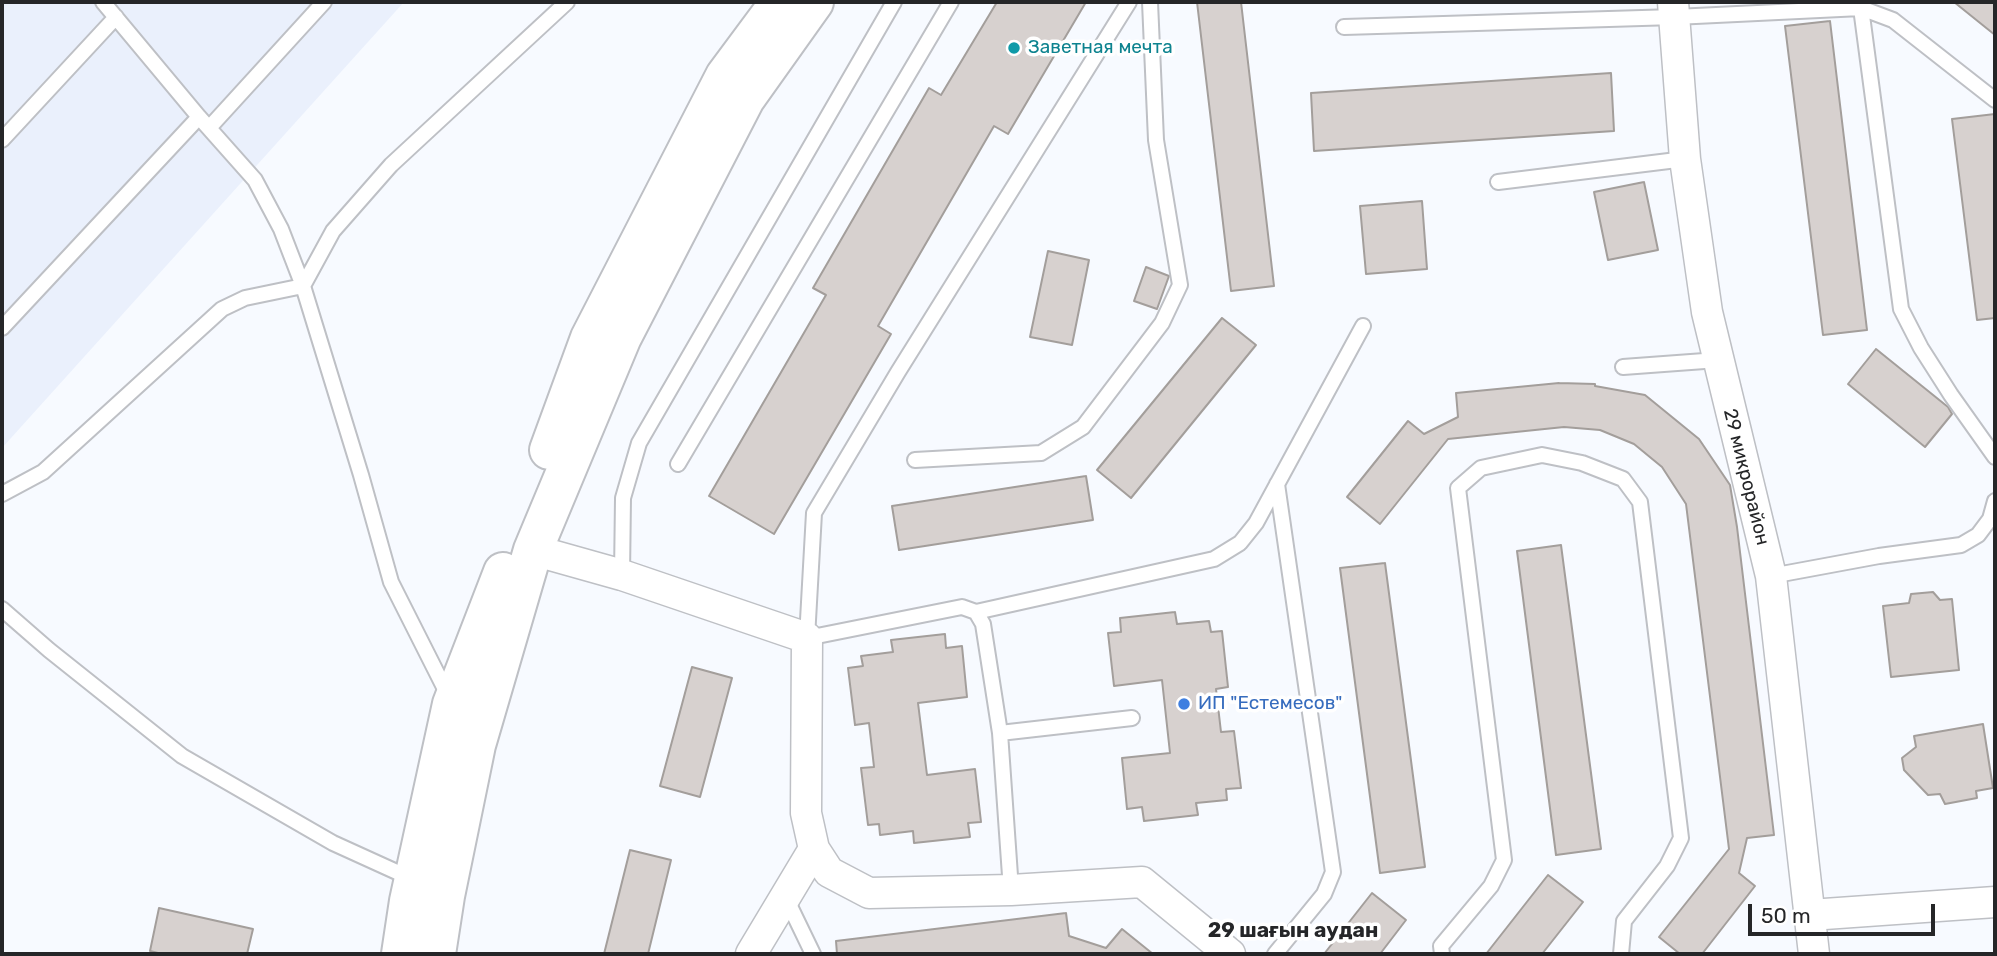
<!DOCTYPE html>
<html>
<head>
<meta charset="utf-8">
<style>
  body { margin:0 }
  #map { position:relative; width:1997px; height:956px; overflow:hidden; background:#f7faff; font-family:Rubik,sans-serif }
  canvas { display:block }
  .frame { position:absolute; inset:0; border:4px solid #252628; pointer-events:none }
  .scale { position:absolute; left:1748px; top:904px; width:187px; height:32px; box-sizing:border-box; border:4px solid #252628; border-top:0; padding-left:9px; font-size:21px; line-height:24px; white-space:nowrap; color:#252628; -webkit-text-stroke:5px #fff; paint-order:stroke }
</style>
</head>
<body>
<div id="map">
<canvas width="1997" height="956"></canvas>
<div class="frame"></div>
<div class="scale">50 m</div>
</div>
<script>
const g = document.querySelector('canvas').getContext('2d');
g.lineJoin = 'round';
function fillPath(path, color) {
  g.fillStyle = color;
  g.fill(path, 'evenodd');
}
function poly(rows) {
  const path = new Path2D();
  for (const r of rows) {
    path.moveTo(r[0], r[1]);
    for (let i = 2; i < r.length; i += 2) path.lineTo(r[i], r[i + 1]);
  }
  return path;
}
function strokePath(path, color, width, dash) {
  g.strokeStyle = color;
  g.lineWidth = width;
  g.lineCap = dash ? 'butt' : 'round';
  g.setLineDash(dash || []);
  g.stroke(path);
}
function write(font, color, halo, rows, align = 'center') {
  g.font = font + ' Rubik,sans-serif';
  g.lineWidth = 7;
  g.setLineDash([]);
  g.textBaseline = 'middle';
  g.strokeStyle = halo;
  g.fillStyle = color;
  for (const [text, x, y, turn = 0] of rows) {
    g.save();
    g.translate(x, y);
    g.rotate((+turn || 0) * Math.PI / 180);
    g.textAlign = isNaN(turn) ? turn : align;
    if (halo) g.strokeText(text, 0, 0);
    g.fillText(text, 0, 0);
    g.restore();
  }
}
const built = poly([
  [2,2,404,2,2,448]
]);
const building = poly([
  [997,2,1086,2,1008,134,994,126,878,326,891,334,774,534,709,496,826,295,813,288,929,88,941,95,997,2],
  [1197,2,1241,2,1274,286,1231,291,1197,2],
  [1954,2,1995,2,1995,35,1954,2],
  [1830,21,1867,330,1823,335,1785,26,1830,21],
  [1611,73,1614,131,1314,151,1311,93,1611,73],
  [1995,114,1995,318,1977,320,1952,119,1995,114],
  [1644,182,1658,250,1608,260,1594,192,1644,182],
  [1422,201,1427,269,1366,274,1360,206,1422,201],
  [1048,251,1089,260,1072,345,1030,337,1048,251],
  [1146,267,1169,276,1157,309,1134,301,1146,267],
  [1222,318,1256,345,1131,498,1097,470,1222,318],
  [1876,349,1948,407,1952,414,1925,447,1848,384,1876,349],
  [1559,383,1595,384,1595,386,1645,395,1699,439,1730,485,1737,527,1774,835,1747,838,1739,873,1755,886,1702,954,1680,954,1659,937,1729,849,1686,504,1662,467,1634,444,1600,430,1564,427,1448,439,1380,524,1347,497,1408,421,1424,434,1458,417,1456,393,1559,383],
  [1086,476,1093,520,899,550,892,506,1086,476],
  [1561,545,1601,849,1556,855,1517,551,1561,545],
  [1385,563,1425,867,1380,873,1340,568,1385,563],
  [1933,592,1940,600,1952,599,1959,670,1891,677,1883,606,1909,603,1911,594,1933,592],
  [1175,612,1177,624,1209,621,1211,632,1222,631,1228,687,1216,689,1221,732,1234,731,1241,788,1226,789,1227,800,1196,803,1198,815,1144,821,1142,807,1127,809,1122,758,1170,753,1162,680,1114,686,1108,633,1121,632,1120,618,1175,612],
  [945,634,946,648,962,646,967,697,918,703,927,775,975,769,981,822,968,823,970,837,914,843,913,831,880,835,879,824,868,825,861,768,874,767,869,723,855,725,848,668,863,666,861,656,893,652,891,640,945,634],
  [692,667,732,678,700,797,660,786,692,667],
  [1983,724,1993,788,1976,791,1977,798,1945,804,1940,794,1928,795,1904,770,1902,758,1916,747,1914,736,1983,724],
  [630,850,671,860,648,954,604,954,630,850],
  [1548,875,1583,902,1542,954,1486,954,1548,875],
  [1372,893,1406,920,1380,954,1324,954,1372,893],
  [159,908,253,929,247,954,162,954,150,951,159,908],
  [1066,913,1069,936,1106,948,1122,929,1153,954,837,954,836,941,1066,913]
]);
const service = poly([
  [103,2,199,117,255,180,281,229,303,286,361,475,391,582,448,695],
  [1861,8,1893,20,1995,100],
  [1344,27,1675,17,1861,8,1901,309,1921,348,1951,395,1995,457],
  [209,128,324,2],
  [2,140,116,17],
  [1498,182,1685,159],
  [2,328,199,117],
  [1623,367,1718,360],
  [915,460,1041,453,1083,427,1162,323,1180,285,1156,140,1150,2],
  [678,464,951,2],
  [2,494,43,472,222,309,245,298,303,286,333,231,391,165,567,2],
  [622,575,623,498,639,443,894,2],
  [1771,576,1879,556,1961,545,1978,535,1990,519,1995,501],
  [2,609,49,650,182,756,333,843,410,878],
  [976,612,1214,559,1240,543,1256,523,1363,326],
  [1000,733,983,624,976,612,962,607,807,638,814,513,898,372,1129,2],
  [1011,890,1000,733,1132,718],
  [786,898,813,954],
  [1275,954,1324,894,1333,872,1277,484],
  [1442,954,1441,946,1491,886,1504,860,1458,488,1481,468,1542,455,1582,463,1623,479,1640,502,1681,838,1667,866,1624,921,1621,954]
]);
const minor = poly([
  [1673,2,1685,159,1707,312,1771,576,1814,954],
  [533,550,622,575,807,638,806,813,814,849,829,872,869,893,1011,890,1142,882,1230,954],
  [1810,915,1995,902],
  [751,954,814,849]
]);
const secondary = poly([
  [549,450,590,338,725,76,780,2],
  [401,954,409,901,452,704,503,572],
  [436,954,445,896,476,745,533,550,622,337,745,99,814,2]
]);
const markers = [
  [1014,48,7,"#0f9aa8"],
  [1184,704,7,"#3f7fe0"]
];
const cultureNames = [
  ["Заветная мечта",1028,48]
];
const streetNames = [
  ["29 микрорайон",1746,477,76]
];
const shopNames = [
  ["ИП \"Естемесов\"",1198,704]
];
const neighbourhoodNames = [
  ["29 шағын аудан",1293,931]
];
fillPath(built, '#eaf0fc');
fillPath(building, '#d7d1cf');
strokePath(building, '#a39e9b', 2);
strokePath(service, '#bec0c5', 18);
strokePath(minor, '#bec0c5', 33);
strokePath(secondary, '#bec0c5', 42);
strokePath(service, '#fff', 14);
strokePath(minor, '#fff', 30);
strokePath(secondary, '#fff', 38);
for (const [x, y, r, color] of markers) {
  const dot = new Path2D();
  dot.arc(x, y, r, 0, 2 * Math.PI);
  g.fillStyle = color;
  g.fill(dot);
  strokePath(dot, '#fff', 2.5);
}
write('19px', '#0d838f', '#fff', cultureNames, 'left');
write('19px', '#252628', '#fff', streetNames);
write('19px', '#366cbe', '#fff', shopNames, 'left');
write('bold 21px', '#252628', '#fff', neighbourhoodNames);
</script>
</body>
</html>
